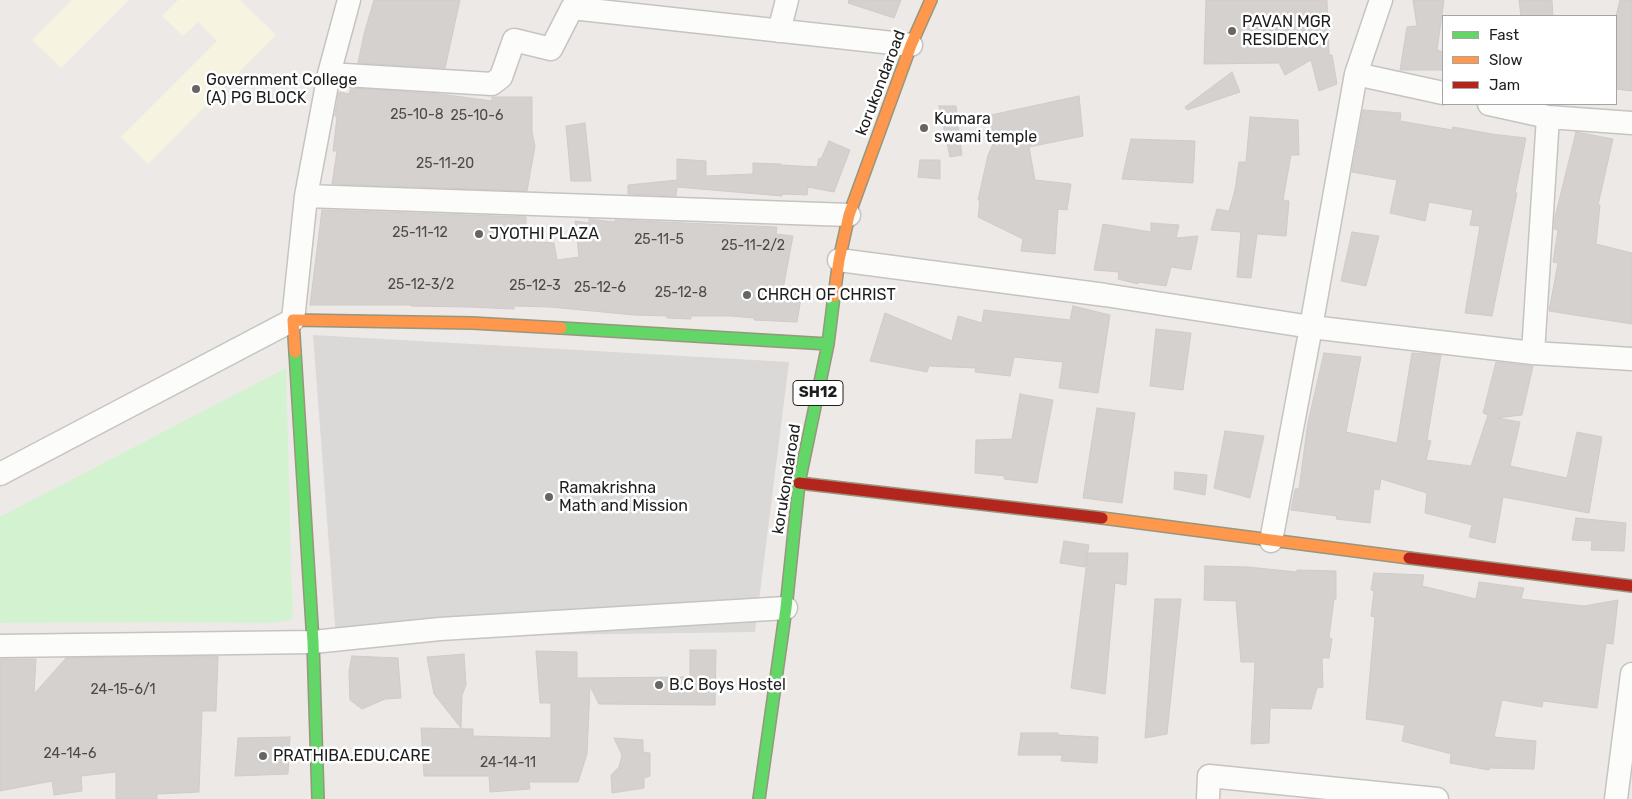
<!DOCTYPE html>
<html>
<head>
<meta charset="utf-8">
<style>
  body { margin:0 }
  #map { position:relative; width:1632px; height:799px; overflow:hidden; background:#ece9e6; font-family:Rubik,sans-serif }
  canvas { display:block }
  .legend { position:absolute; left:1442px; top:15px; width:175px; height:90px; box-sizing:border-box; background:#fff; border:1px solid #a5a5a5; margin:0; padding:6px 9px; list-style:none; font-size:15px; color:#1e1e1e }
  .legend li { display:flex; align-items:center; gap:10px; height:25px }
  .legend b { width:25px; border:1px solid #a5a5a5 }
</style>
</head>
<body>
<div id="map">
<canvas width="1632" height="799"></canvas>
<ul class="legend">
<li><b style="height:6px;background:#63d668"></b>Fast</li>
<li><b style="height:6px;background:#ff974d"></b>Slow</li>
<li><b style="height:6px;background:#b3261e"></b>Jam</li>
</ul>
</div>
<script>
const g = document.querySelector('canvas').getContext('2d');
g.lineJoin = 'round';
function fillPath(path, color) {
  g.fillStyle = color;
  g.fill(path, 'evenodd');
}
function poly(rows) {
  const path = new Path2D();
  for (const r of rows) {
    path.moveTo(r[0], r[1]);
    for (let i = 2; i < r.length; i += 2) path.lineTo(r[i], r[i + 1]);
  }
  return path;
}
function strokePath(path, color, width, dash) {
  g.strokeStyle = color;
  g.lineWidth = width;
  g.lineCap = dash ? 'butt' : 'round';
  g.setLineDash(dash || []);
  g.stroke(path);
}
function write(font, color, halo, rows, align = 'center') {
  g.font = font + ' Rubik,sans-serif';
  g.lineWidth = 5;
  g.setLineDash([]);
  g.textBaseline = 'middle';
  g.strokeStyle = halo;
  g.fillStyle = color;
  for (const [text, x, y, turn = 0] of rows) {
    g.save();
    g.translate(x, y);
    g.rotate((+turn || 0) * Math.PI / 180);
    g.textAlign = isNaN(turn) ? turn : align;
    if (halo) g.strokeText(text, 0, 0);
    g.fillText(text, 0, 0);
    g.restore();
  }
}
const education = poly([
  [72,0,129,0,61,68,32,40],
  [178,0,240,0,276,35,148,164,121,137,217,41,198,22,183,36,162,16]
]);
const religious = poly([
  [313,335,789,362,755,632,336,638]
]);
const park = poly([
  [286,368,291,569,293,615,291,620,269,623,151,622,0,623,0,517]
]);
const building = poly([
  [374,0,460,0,445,68,358,63,364,34,374,0],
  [849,0,901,0,894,18,848,3,849,0],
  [1206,0,1327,0,1329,55,1332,55,1337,84,1319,91,1311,60,1285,75,1279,63,1204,64,1206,0],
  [1413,0,1444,0,1437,50,1443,52,1443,70,1400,70,1407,27,1417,26,1413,0],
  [1519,0,1552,0,1553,16,1521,16,1519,0],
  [1620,0,1632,0,1632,91,1616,89,1616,16,1620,0],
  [1232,72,1240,92,1187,110,1185,107,1232,72],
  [351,88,440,94,492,101,492,97,532,97,532,132,535,146,527,191,332,184,337,151,333,151,337,117,335,116,335,114,339,92,349,94,351,88],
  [1079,96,1083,136,1029,147,1035,180,1071,184,1067,210,1058,209,1055,254,1021,251,1023,239,978,217,980,200,978,200,988,155,993,144,991,115,1079,96],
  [939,106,956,106,962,155,950,157,939,106],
  [1363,110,1401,113,1400,121,1452,130,1453,127,1492,134,1526,138,1515,193,1517,193,1492,316,1465,313,1480,226,1470,225,1473,210,1429,202,1425,221,1390,213,1397,180,1352,172,1363,110],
  [1250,117,1298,120,1299,155,1291,155,1283,200,1289,201,1286,236,1257,234,1251,278,1237,277,1241,232,1211,230,1217,209,1229,211,1235,190,1239,162,1246,162,1250,117],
  [585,123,591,181,571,181,566,126,585,123],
  [1576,132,1613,139,1598,205,1600,205,1596,244,1632,253,1632,324,1549,311,1558,263,1553,262,1558,230,1554,229,1555,217,1576,132],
  [1131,139,1195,141,1193,183,1122,179,1131,139],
  [829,141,850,150,834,192,808,187,807,195,782,194,782,196,677,187,676,196,628,194,628,185,677,180,677,159,706,161,706,176,753,174,753,163,781,164,781,165,817,167,819,158,821,159,829,141],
  [920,160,940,160,940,179,918,177,920,160],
  [322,210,526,217,526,241,554,243,557,260,579,257,575,221,589,223,589,219,615,222,615,220,777,227,776,234,793,236,783,289,802,292,797,322,754,320,754,318,731,316,691,316,691,319,667,318,667,316,634,315,550,307,514,306,514,309,469,307,411,306,411,305,310,305,322,210],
  [1151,223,1179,225,1176,238,1198,236,1191,270,1171,267,1166,286,1138,282,1138,284,1118,279,1119,272,1094,270,1103,224,1151,232,1151,223],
  [1352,232,1379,236,1366,286,1341,281,1352,232],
  [1073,306,1110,315,1098,393,1059,388,1063,362,1014,357,1010,376,975,372,976,368,929,366,927,372,870,361,885,313,952,341,958,316,982,323,984,310,1070,320,1073,306],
  [1156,329,1191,333,1183,390,1150,386,1156,329],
  [1324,353,1361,357,1346,432,1397,443,1412,353,1441,355,1427,440,1431,441,1426,460,1471,466,1488,415,1483,413,1496,362,1533,366,1522,415,1497,418,1520,422,1510,466,1567,478,1577,432,1602,437,1589,513,1503,497,1495,543,1469,537,1472,525,1425,513,1427,493,1381,479,1379,490,1374,489,1370,523,1336,519,1337,516,1291,510,1295,489,1299,489,1308,422,1324,353],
  [1020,394,1053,400,1037,483,1004,479,1005,476,975,473,976,440,1012,439,1020,394],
  [1097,408,1135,413,1122,503,1083,498,1097,408],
  [1225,431,1264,436,1250,498,1214,488,1225,431],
  [1175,472,1207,475,1205,495,1174,489,1175,472],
  [1576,518,1626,523,1624,551,1591,550,1592,541,1572,540,1576,518],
  [1064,541,1089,545,1085,567,1060,563,1064,541],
  [1088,553,1128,553,1126,585,1115,583,1105,694,1071,688,1088,553],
  [1205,566,1248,567,1297,572,1297,570,1336,571,1336,599,1334,599,1329,638,1332,639,1329,658,1322,658,1323,687,1317,688,1311,709,1270,708,1269,743,1251,744,1255,662,1241,662,1236,601,1204,600,1205,566],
  [1374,573,1424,575,1422,586,1476,599,1479,582,1524,588,1521,599,1584,606,1618,600,1613,644,1606,643,1597,708,1543,701,1542,707,1502,700,1494,737,1536,741,1534,769,1490,768,1489,770,1450,763,1451,754,1402,741,1405,725,1366,719,1375,617,1371,616,1374,591,1371,590,1374,573],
  [1155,599,1181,599,1167,734,1145,738,1155,599],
  [690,650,716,650,715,705,599,704,590,686,587,754,578,782,529,782,530,789,490,792,489,776,424,776,421,728,473,729,473,736,551,738,551,703,540,703,536,651,577,652,577,678,690,677,690,650],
  [464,654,466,685,462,695,461,728,434,694,427,657,464,654],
  [218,656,216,711,202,711,199,792,157,794,157,799,116,799,116,772,81,776,82,791,54,795,52,781,0,791,0,659,36,659,34,694,66,658,218,656],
  [352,656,398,658,401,698,385,699,362,709,350,700,349,671,352,656],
  [1021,733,1058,733,1058,735,1098,737,1097,763,1061,761,1062,755,1018,755,1021,733],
  [290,737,288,774,235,776,238,738,290,737],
  [614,738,643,740,643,752,650,753,650,776,644,778,644,788,612,793,611,775,619,767,622,755,614,738]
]);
const street = poly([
  [779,31,787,0],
  [329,74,492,84,501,77,514,40,551,49,572,8,911,45],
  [1356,74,1443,93],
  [1489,104,1548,117,1632,123],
  [306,196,849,215],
  [839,260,1105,295,1311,327,1356,74,1381,0],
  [1533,353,1548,117],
  [0,474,293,320,306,196,329,74,349,0],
  [1271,541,1311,327,1533,353,1632,359],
  [0,646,313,642,440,629,786,608],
  [1208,799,1209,776,1437,799],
  [1616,799,1632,674]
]);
const fast = poly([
  [561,328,828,344],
  [295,352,313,642,318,799],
  [759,799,786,608,799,483,828,344,834,296]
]);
const slow = poly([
  [834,296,839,260,849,215,911,45,931,0],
  [295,352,293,320,472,323,561,328],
  [1102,518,1409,558]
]);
const jam = poly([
  [799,483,1102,518],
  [1409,558,1632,586]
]);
const markers = [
  [1232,31,5,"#666564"],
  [196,89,5,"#666564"],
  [924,128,5,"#666564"],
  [479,234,5,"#666564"],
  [747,295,5,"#666564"],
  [549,497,5,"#666564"],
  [659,685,5,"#666564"],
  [263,756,5,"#666564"]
];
const numberNames = [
  ["25-10-8",417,115],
  ["25-10-6",477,116],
  ["25-11-20",445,164],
  ["25-11-12",420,233],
  ["25-11-5",659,240],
  ["25-11-2/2",753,246],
  ["25-12-3/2",421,285],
  ["25-12-3",535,286],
  ["25-12-6",600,288],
  ["25-12-8",681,293],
  ["24-15-6/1",123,690],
  ["24-14-6",70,754],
  ["24-14-11",508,763]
];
const shields = [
  [818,393,50]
];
const shieldNames = [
  ["SH12",818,393]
];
const poiNames = [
  ["PAVAN MGR",1242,22],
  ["RESIDENCY",1242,40],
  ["Government College",206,80],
  ["(A) PG BLOCK",206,98],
  ["Kumara",934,119],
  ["swami temple",934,137],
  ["JYOTHI PLAZA",489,234],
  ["CHRCH OF CHRIST",757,295],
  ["Ramakrishna",559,488],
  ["Math and Mission",559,506],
  ["B.C Boys Hostel",669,685],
  ["PRATHIBA.EDU.CARE",273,756]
];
const streetNames = [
  ["korukondaroad",881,83,-69],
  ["korukondaroad",787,479,-81]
];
fillPath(education, '#f6f3e1');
fillPath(religious, '#dad9d8');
fillPath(park, '#d3f3d0');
fillPath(building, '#d4d1cf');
strokePath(building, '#d0cbc7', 1);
strokePath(street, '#c5c4c2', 25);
strokePath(fast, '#97967e', 14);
strokePath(slow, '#97967e', 14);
strokePath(jam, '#97967e', 14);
strokePath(street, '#fcfcfb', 22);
strokePath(fast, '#63d668', 11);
strokePath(slow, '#ff974d', 11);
strokePath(jam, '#b3261e', 11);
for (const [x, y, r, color] of markers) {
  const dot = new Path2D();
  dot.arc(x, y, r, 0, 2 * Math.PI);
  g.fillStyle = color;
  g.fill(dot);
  strokePath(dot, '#fff', 2);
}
write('14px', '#4c4b4a', null, numberNames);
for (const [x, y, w] of shields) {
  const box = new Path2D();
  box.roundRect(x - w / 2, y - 12.5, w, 25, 4);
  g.fillStyle = '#fff';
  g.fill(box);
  strokePath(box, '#1e1e1e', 1);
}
write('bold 15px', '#1e1e1e', null, shieldNames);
write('16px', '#1e1e1e', '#fff', poiNames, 'left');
write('16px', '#1e1e1e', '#fff', streetNames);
</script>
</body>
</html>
